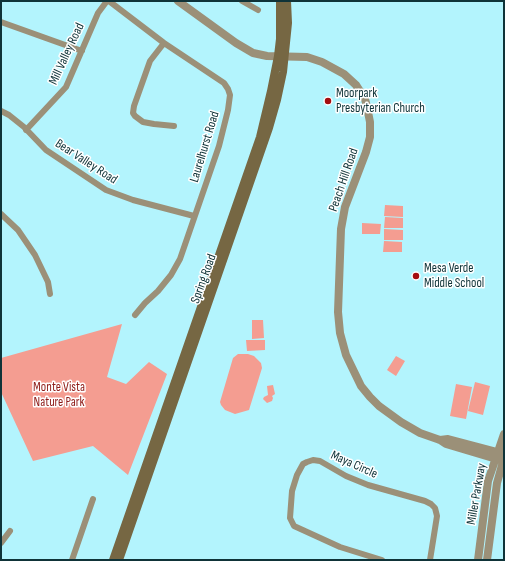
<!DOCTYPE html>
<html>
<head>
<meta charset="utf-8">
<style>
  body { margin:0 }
  #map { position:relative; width:505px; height:561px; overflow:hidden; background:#b3f4fd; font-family:"Sofia Sans Condensed",sans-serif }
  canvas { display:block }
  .frame { position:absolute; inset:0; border:2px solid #0f3338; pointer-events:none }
</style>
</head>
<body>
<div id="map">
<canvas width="505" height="561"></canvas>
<div class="frame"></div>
</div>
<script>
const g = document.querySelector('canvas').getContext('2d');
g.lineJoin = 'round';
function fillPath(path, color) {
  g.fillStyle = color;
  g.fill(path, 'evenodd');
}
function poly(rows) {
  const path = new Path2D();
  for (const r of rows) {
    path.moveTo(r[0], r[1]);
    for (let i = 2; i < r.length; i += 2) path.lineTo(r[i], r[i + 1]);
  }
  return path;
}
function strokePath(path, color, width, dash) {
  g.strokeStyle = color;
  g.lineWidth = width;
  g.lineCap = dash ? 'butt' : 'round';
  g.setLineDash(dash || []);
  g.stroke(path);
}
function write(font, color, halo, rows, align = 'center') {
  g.font = font + ' "Sofia Sans Condensed",sans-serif';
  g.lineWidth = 3;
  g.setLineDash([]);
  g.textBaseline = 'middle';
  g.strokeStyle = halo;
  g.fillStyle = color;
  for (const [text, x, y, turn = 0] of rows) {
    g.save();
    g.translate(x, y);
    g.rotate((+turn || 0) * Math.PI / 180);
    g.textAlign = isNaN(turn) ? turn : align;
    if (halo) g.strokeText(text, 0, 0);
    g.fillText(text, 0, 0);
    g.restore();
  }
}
const green = poly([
  [385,205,403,206,403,217,384,216],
  [385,217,403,218,403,228,384,228],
  [362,223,381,224,380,234,362,234],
  [384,229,403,230,403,240,384,240],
  [384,241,402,242,402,252,383,252],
  [252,320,263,320,264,338,252,339],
  [122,324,107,377,126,384,149,362,167,374,128,475,93,446,33,461,1,392,1,358],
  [246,340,265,340,265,350,247,351],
  [238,354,248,354,254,356,261,363,262,368,249,410,235,414,225,410,221,405,220,402,233,358],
  [396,356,405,361,396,376,387,370],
  [475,382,490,386,483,415,468,411],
  [456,384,472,387,466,419,450,416],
  [273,385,275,394,272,396,273,398,272,401,267,403,263,399,264,397,268,395,267,386]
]);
const minor = poly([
  [109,1,164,43,224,83,228,89,230,95,228,110,219,146,180,259,171,275,158,291,145,303,135,315],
  [242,1,258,10],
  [1,22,82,51],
  [164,43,150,61,134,106,133,113,135,116,143,122,154,124,174,126],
  [1,111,9,115,24,127,46,150,106,190,133,200,194,216],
  [26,130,66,87,98,13,107,1],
  [1,214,18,230,35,255,48,282,50,294],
  [1,543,10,531],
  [72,560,93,499],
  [382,560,340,547,294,526,290,518,292,491,297,475,303,464,307,462,313,460,320,461,346,476,368,485,425,501,431,504,435,508,437,516,430,560]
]);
const tertiary = poly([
  [178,1,236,43,253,53,267,56,307,57,322,62,344,74,356,85,365,99,367,107,370,122,370,137,366,152,345,207,341,229,338,312,340,333,346,355,361,386,370,397,379,406,401,422,420,433,440,440,446,444,503,461],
  [440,440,448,439,501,453],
  [478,560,488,481,504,434],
  [487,560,497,483,504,458]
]);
const secondary = poly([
  [113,560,260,137,271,91,278,56,280,39,280,1],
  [119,560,269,128,277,100,283,72,288,23,287,1]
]);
const markers = [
  [328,101,4,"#a40d10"],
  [416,276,4,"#a40d10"]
];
const streetNames = [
  ["Mill Valley Road",67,54,-65],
  ["Laurelhurst Road",205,147,-73],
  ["Bear Valley Road",86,162,33],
  ["Peach Hill Road",344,180,-71],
  ["Spring Road",204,279,-70],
  ["Maya Circle",354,465,24],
  ["Miller Parkway",477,494,-80]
];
const poiNames = [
  ["Moorpark",336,94],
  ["Presbyterian Church",336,109],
  ["Mesa Verde",424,269],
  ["Middle School",424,284]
];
const parkNames = [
  ["Monte Vista",59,388],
  ["Nature Park",59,403]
];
fillPath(green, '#f49d91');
strokePath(minor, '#9b9078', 6);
strokePath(tertiary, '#9b9078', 8);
strokePath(secondary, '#766743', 8);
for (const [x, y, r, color] of markers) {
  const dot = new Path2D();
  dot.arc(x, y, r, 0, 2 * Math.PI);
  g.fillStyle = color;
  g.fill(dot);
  strokePath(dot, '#fff', 1.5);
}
write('13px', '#0f3338', '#fff', streetNames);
write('13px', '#0f3338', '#fff', poiNames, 'left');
write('13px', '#8e1b17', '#fff', parkNames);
</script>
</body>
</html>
